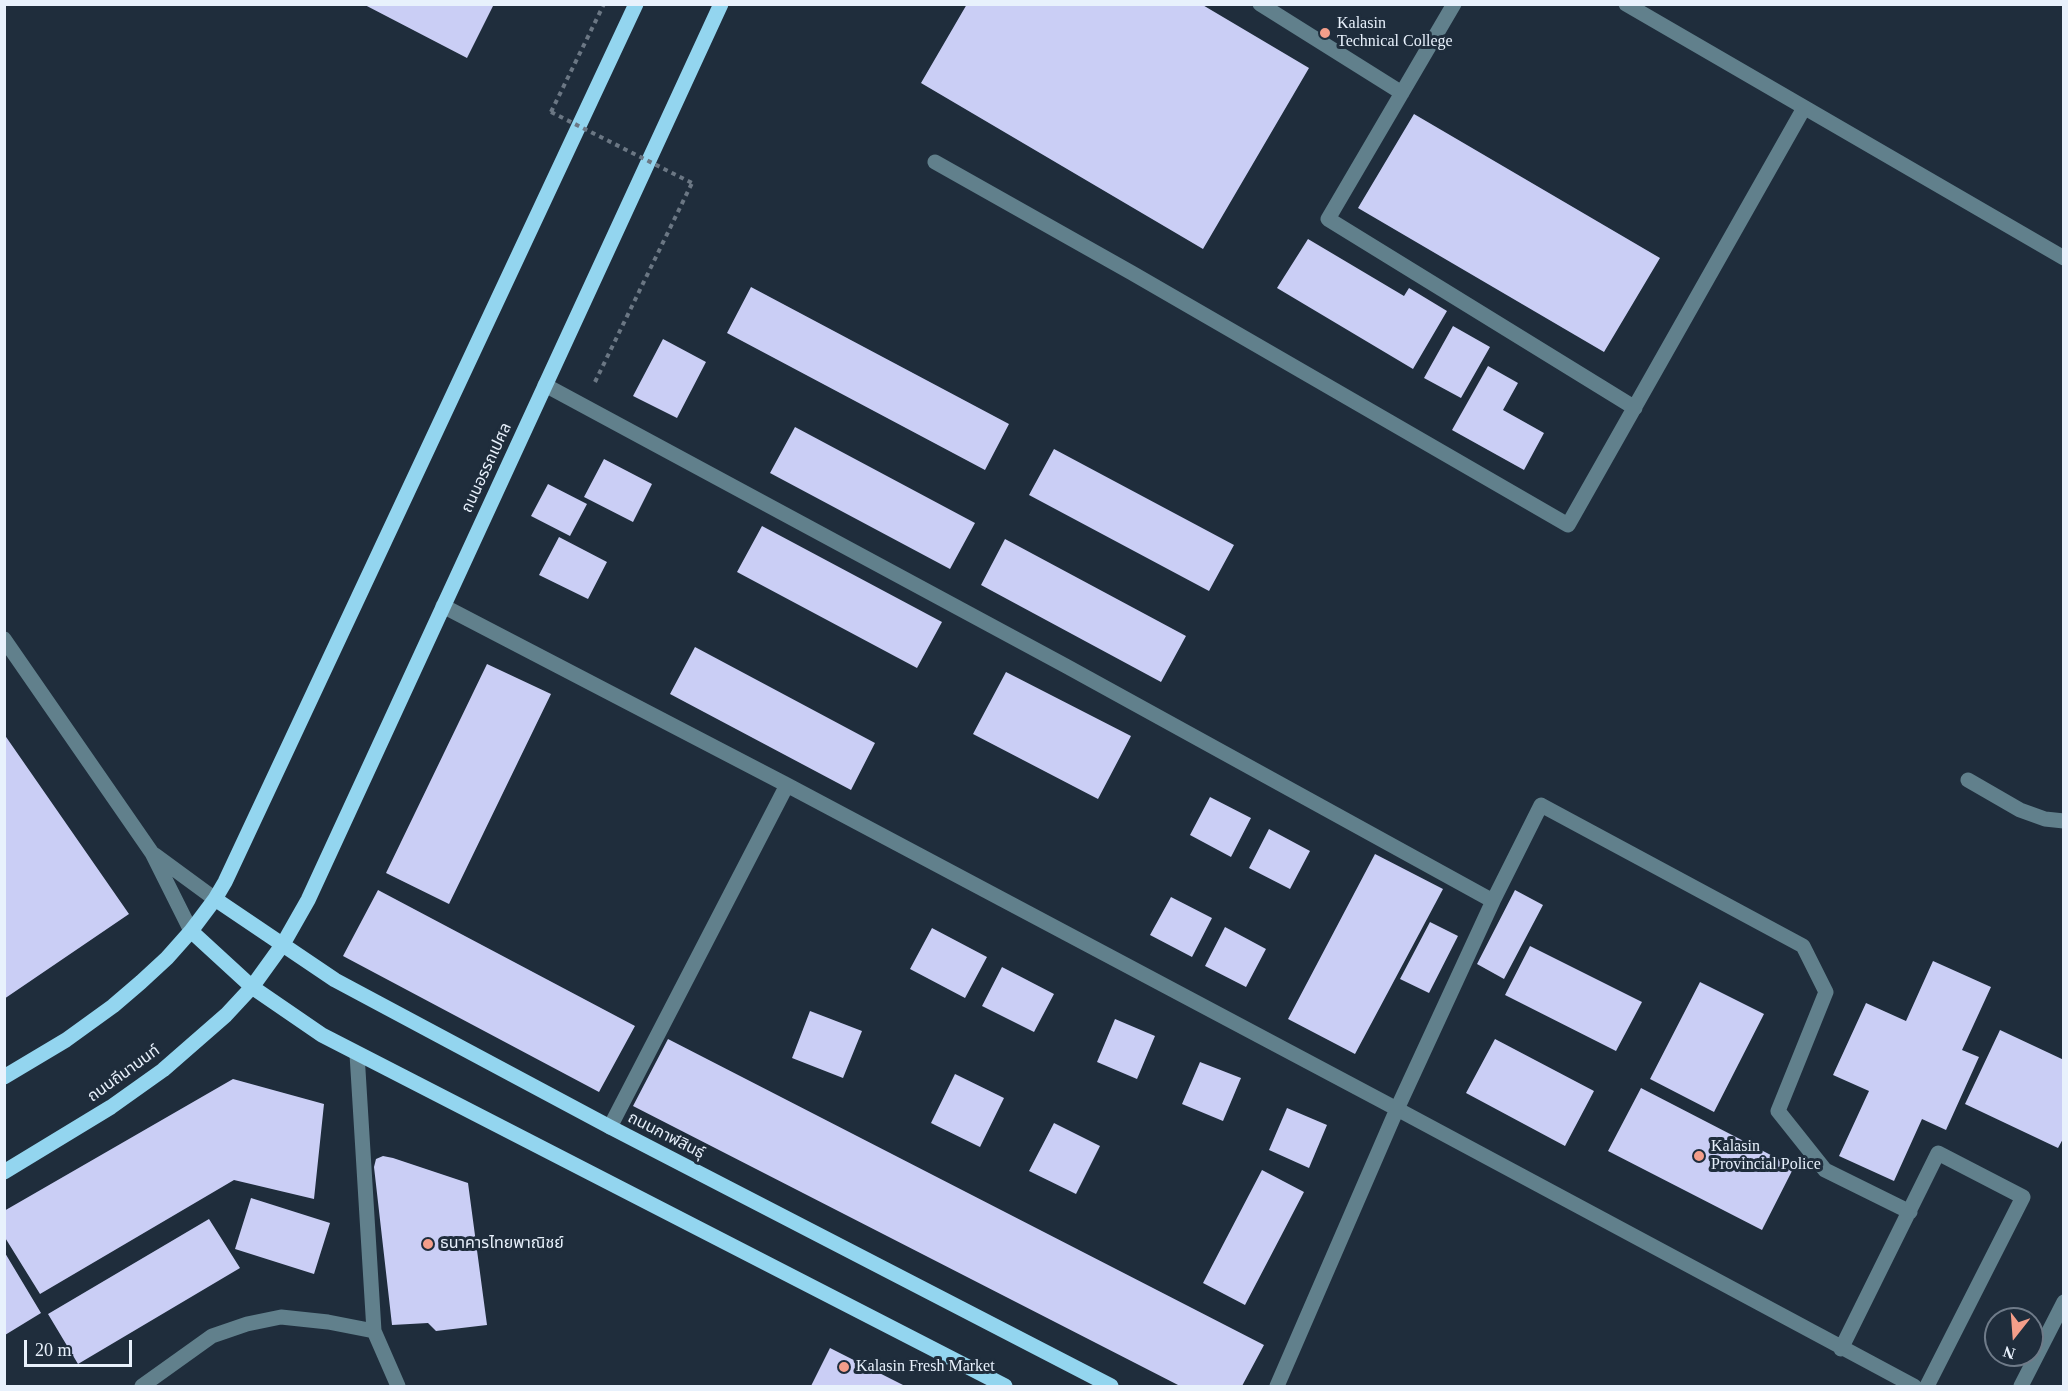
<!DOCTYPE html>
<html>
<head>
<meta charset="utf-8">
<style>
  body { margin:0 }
  #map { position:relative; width:2068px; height:1391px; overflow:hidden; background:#1f2d3c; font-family:"Times New Roman",serif }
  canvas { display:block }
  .frame { position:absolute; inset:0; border:6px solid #e8f1fc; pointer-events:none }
  .north { position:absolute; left:1984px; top:1307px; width:60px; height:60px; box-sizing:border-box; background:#1f2d3c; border:2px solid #6f7b89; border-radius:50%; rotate:197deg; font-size:16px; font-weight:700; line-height:24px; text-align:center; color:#e8f1fc }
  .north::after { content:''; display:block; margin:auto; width:21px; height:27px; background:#f49e8a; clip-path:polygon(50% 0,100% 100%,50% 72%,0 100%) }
  .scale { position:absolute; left:24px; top:1340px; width:108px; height:27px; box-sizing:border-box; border:3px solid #e8f1fc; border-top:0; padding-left:8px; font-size:18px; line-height:21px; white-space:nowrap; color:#e8f1fc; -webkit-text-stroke:4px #1f2d3c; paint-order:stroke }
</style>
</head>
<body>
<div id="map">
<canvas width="2068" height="1391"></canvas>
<div class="frame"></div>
<div class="north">N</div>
<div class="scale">20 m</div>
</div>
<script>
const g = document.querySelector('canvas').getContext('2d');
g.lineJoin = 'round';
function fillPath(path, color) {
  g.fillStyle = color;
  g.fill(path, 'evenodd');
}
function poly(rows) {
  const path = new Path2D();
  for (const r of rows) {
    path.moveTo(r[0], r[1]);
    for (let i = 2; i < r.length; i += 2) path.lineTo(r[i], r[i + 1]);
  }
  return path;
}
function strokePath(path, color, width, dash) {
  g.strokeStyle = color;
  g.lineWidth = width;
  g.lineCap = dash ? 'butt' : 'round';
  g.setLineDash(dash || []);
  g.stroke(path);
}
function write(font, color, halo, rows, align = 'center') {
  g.font = font + ' "Times New Roman","Noto Sans Thai",serif';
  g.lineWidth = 6;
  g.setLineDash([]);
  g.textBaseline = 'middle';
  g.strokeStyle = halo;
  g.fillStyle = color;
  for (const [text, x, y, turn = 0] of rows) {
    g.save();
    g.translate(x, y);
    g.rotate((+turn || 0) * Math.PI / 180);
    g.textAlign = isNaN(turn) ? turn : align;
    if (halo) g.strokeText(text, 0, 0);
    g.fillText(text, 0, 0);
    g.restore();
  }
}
const building = poly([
  [363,4,494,4,467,58],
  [967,4,1201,4,1309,68,1203,249,921,83],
  [1414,114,1660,258,1604,352,1358,208],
  [1308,239,1404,296,1409,288,1447,311,1413,369,1277,288],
  [751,287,1009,424,985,470,727,333],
  [1453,326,1490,347,1461,398,1424,378],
  [663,339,706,362,677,418,633,396],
  [1488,366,1518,383,1503,410,1544,433,1524,470,1452,430],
  [795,427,975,523,950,569,770,473],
  [1054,449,1234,545,1209,591,1029,495],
  [604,459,652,484,633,522,584,497],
  [548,484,587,504,570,536,531,516],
  [762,526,942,622,917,668,737,572],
  [559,537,607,562,588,599,539,575],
  [1005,539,1186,636,1161,682,981,585],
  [695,647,875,743,851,790,670,694],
  [487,664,551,694,449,904,386,873],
  [1006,672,1131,736,1098,799,973,734],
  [4,734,129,914,4,999],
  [1210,797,1251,818,1231,857,1190,835],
  [1269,829,1310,851,1290,889,1249,868],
  [1375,854,1443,889,1355,1054,1288,1019],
  [378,890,635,1026,599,1092,343,956],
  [1515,890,1543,905,1504,979,1477,964],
  [1171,897,1212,918,1192,957,1150,935],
  [1430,922,1458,936,1429,993,1400,979],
  [1225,927,1266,949,1246,987,1205,966],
  [932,928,987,957,965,998,910,969],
  [1530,946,1642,1002,1616,1051,1505,995],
  [1933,961,1991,987,1962,1050,1979,1057,1946,1130,1922,1119,1894,1181,1839,1156,1869,1091,1833,1075,1866,1003,1906,1021],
  [1002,967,1054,994,1034,1032,982,1006],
  [1700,982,1764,1014,1714,1112,1650,1079],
  [810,1011,862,1031,843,1078,792,1058],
  [1115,1019,1155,1036,1137,1079,1097,1062],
  [2000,1030,2064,1060,2064,1137,2058,1148,1965,1104],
  [668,1039,1264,1345,1242,1386,1180,1386,633,1106],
  [1495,1039,1594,1091,1565,1146,1466,1093],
  [1200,1062,1241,1078,1223,1121,1182,1104],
  [955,1074,1004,1098,980,1147,931,1123],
  [233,1079,324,1104,314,1199,234,1180,40,1294,4,1236,4,1211],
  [1641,1088,1794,1167,1762,1230,1608,1151],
  [1287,1108,1327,1125,1309,1168,1269,1150],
  [1054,1123,1100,1146,1076,1194,1029,1171],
  [383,1156,393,1158,468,1183,487,1325,436,1331,428,1323,392,1325,374,1167,376,1159],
  [1262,1170,1304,1192,1245,1305,1203,1283],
  [251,1198,330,1223,314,1274,235,1249],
  [209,1219,240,1268,78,1364,48,1314],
  [5,1253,41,1313,5,1335],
  [830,1348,905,1386,811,1386]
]);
const path = poly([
  [551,112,604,4],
  [595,382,692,183]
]);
const minor = poly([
  [1260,4,1402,93],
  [1454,4,1328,219,1635,408],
  [1626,4,2064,258],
  [935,162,1132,273,1568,525,1804,108],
  [545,385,1066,666,1493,901,1397,1109,1277,1386],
  [443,606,787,785,1397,1109,1914,1386],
  [4,639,152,853,191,931],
  [1968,780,2020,810,2045,819,2064,821],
  [155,855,215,899],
  [1493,901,1541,805,1803,946,1826,992,1778,1111,1825,1170,1910,1212],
  [357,1054,374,1331],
  [610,1127,787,785],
  [1841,1349,1938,1153,2023,1197,1927,1386],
  [142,1386,212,1336,247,1324,281,1317,328,1322,374,1331,398,1386],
  [2021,1386,2064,1302]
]);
const major = poly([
  [215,899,335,980,610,1127,1111,1386],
  [191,931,252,987,322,1035,1005,1386],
  [4,1077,66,1040,113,1006,141,982,167,958,191,931,215,899,225,882,636,4],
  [4,1172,111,1107,163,1070,226,1015,252,987,283,944,308,900,721,4]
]);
const pathBridge = poly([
  [551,112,692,183]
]);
const markers = [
  [1325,33,6,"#f49e8a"],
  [1699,1156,6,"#f49e8a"],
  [428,1244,6,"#f49e8a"],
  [844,1367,6,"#f49e8a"]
];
const poiNames = [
  ["Kalasin",1337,24],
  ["Technical College",1337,42],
  ["Kalasin",1711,1147],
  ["Provincial Police",1711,1165],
  ["ธนาคารไทยพาณิชย์",440,1244],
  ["Kalasin Fresh Market",856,1367]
];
const streetNames = [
  ["ถนนอรรถเปศล",487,468,-65],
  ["ถนนถีนานนท์",124,1074,-36],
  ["ถนนกาฬสินธุ์",666,1136,27]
];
fillPath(building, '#cacef5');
strokePath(path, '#6b7784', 4, [4.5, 4.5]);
strokePath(minor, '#61808c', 15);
strokePath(major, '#93d5ef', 15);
strokePath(pathBridge, '#6b7784', 4, [4.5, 4.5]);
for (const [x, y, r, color] of markers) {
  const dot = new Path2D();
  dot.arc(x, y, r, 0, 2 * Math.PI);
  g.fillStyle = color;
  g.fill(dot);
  strokePath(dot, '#1f2d3c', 2);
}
write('16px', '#e8f1fc', '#1f2d3c', poiNames, 'left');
write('16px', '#e8f1fc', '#1f2d3c', streetNames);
</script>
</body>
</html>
